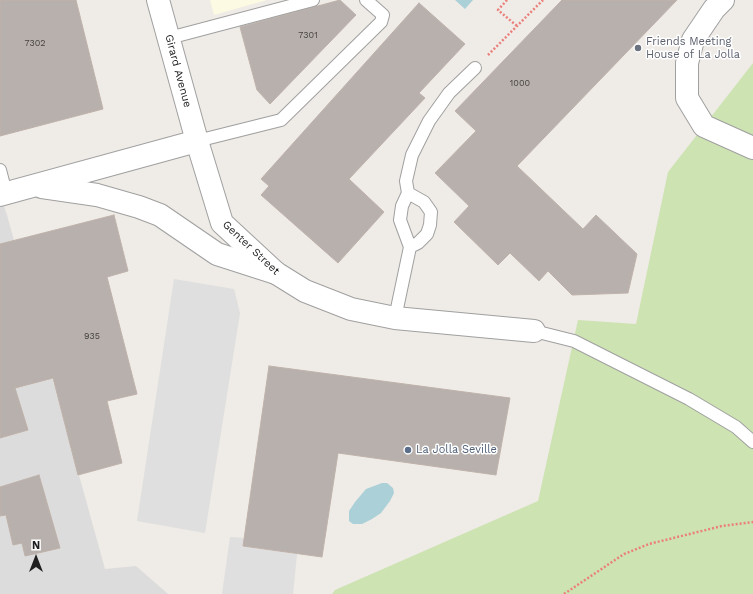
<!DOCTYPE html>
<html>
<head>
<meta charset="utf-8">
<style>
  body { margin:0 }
  #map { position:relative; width:753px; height:594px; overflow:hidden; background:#efebe6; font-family:"Work Sans",sans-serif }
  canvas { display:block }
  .north { position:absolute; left:16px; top:538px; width:40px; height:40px; -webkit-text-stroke:3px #fff; paint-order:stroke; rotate:0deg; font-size:11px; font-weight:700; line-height:16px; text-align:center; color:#1f1f1f }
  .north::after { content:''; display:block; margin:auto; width:14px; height:18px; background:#1f1f1f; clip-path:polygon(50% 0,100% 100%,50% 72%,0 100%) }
</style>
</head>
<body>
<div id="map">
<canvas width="753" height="594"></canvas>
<div class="north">N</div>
</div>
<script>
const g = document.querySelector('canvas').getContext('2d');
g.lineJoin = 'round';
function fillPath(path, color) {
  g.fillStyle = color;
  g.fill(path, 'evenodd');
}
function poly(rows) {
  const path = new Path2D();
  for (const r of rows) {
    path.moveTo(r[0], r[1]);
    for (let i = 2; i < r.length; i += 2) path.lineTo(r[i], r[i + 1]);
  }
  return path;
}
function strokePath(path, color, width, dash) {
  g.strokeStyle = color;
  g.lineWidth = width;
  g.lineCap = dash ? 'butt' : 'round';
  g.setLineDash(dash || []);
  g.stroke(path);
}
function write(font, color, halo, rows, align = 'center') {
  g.font = font + ' "Work Sans",sans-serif';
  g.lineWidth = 3;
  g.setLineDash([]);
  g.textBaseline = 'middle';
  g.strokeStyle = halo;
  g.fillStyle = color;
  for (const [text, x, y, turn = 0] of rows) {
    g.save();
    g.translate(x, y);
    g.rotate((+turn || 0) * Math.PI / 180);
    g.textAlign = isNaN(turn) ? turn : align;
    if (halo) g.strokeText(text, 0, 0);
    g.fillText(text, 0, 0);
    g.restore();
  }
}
const residential = poly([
  [0,195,7,215,105,569,136,566,168,594,0,594]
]);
const education = poly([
  [210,0,267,0,214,15]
]);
const grass = poly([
  [753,63,753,594,332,594,335,590,538,501,578,320,636,324,668,172]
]);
const parking = poly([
  [174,279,234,289,240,313,205,533,137,521],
  [230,537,244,538,243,546,297,554,293,594,222,594]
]);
const water = poly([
  [455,0,473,0,465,9],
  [382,483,387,483,393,488,394,493,390,501,381,513,372,519,362,524,353,524,349,521,349,511,355,502,366,489]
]);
const building = poly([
  [0,0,76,0,103,109,0,136,0,0],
  [340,0,356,15,270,104,257,90,240,27,340,0],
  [562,0,677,0,517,166,583,229,596,215,637,254,628,293,572,295,548,271,539,281,510,253,498,265,454,222,469,206,435,173,476,131,455,111,562,0],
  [419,3,465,44,419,93,425,98,349,179,384,212,338,263,261,195,269,186,261,179,419,3],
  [114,215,128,271,107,277,137,394,107,401,122,463,78,475,53,378,15,388,28,430,0,438,0,244,114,215],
  [269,366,510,398,496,475,338,453,322,557,243,546,269,366],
  [39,475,60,548,25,556,22,543,13,545,6,515,0,516,0,487,39,475]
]);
const path = poly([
  [507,0,498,10,517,26],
  [488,55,543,0],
  [564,594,624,554,649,544,722,526,753,522]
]);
const service = poly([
  [169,38,313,0],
  [197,141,281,120,381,22,383,15,366,0],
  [0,170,6,193],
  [408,193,406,181,412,155,429,121,449,93,475,68],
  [395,318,410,247,400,220,402,206,408,193,424,202,431,212,430,225,427,234,418,243,410,247],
  [534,331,574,341,689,399,736,427,753,442]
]);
const minor = poly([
  [723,0,714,9,693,40,687,63,687,98,704,126,753,148],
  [197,141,222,223,276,273,305,291,351,309,395,318,534,331]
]);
const tertiary = poly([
  [42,187,97,195,139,207,160,215,217,254,276,273],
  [0,195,197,141,158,0]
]);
const markers = [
  [638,48,4,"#6b7280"],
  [408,450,4,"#5c6f8a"]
];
const numberNames = [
  ["7301",308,35],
  ["7302",35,43],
  ["1000",520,83],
  ["935",92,336]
];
const worshipNames = [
  ["Friends Meeting",646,42],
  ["House of La Jolla",646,55]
];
const streetNames = [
  ["Girard Avenue",178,71,75],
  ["Genter Street",251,248,43]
];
const serviceNames = [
  ["La Jolla Seville",416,450]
];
fillPath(residential, '#dddcdc');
fillPath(education, '#fcfae2');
fillPath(grass, '#cde3b2');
fillPath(parking, '#dfdfdf');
fillPath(water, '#abd0d8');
fillPath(building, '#b8b0ac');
strokePath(building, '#bfb2aa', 1);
strokePath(service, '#a0a0a0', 14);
strokePath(minor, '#a0a0a0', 24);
strokePath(tertiary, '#a0a0a0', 24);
strokePath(path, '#eb7f7b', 2.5, [2, 2]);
strokePath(service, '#fff', 12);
strokePath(minor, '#fff', 22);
strokePath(tertiary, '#fff', 22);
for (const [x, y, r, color] of markers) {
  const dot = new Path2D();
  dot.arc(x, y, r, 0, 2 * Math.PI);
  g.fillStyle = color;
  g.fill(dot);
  strokePath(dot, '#fff', 1.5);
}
write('9px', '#454342', null, numberNames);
write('11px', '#5b616d', '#fff', worshipNames, 'left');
write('11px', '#1f1f1f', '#fff', streetNames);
write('11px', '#4e5e75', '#fff', serviceNames, 'left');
</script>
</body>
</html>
